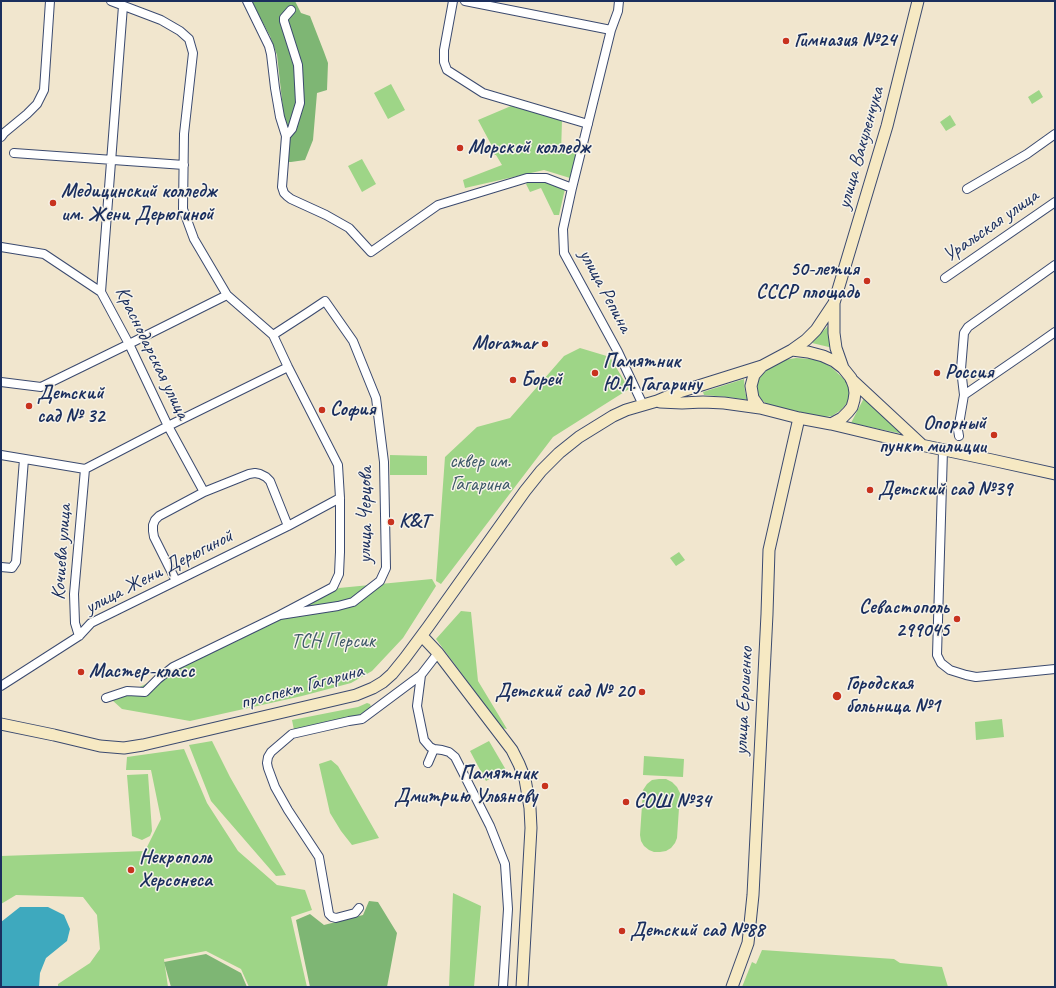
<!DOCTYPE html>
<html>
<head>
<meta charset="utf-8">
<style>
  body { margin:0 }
  #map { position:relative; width:1056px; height:988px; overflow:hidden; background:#f1e6ce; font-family:Caveat,sans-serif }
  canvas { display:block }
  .frame { position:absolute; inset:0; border:2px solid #1b2f5e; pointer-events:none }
</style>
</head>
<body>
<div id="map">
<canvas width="1056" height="988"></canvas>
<div class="frame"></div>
</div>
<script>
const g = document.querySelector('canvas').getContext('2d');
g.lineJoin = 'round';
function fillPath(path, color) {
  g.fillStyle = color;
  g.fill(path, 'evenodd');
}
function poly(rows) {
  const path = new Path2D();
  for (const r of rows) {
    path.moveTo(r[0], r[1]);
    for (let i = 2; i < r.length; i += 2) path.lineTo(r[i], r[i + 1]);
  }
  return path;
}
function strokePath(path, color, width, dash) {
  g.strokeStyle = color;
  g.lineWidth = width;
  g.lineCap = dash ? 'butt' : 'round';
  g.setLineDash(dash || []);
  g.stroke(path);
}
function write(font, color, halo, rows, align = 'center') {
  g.font = font + ' Caveat,sans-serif';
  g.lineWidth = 3;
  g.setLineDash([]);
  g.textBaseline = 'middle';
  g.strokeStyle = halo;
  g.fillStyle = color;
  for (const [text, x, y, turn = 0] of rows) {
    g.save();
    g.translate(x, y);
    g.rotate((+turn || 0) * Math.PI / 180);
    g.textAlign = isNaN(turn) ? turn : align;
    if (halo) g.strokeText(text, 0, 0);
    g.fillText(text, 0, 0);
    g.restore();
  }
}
const green = poly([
  [391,84,405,110,388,119,374,93],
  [1039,90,1043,97,1032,104,1028,97],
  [511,106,562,120,561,153,576,153,570,178,544,170,465,188,463,180,502,165,496,155,495,155,491,148,493,148,478,120],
  [950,115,956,125,946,131,940,122],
  [362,159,376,184,362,192,348,166],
  [529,181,547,181,565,189,559,215,554,215,541,188,530,192,526,184],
  [831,323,833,348,812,343,820,334],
  [580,348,610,357,629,389,553,437,441,584,436,581,445,457,477,427,510,418,564,356],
  [796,358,810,359,821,361,831,367,845,380,849,387,849,396,847,403,841,410,832,416,824,417,768,405,763,401,759,396,757,388,757,382,761,375,775,364,784,360],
  [744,379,745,392,748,400,728,397,704,395,703,392],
  [864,398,903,434,851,423],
  [390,455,427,456,427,475,390,475],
  [679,552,685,560,676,566,670,558],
  [432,579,436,586,403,638,372,671,351,683,302,696,190,721,122,709,112,700,239,640,339,588],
  [461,611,471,612,478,681,507,729,502,728,436,639],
  [367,703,370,704,371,707,366,711,357,716,294,730,292,720,358,707],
  [1002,719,1004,737,976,740,975,722],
  [212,741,230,777,286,875,276,876,211,801,189,745],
  [489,741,506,770,486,781,470,751],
  [184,749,207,803,238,851,277,885,305,890,312,910,291,917,307,987,249,987,241,969,206,951,164,959,168,987,58,987,58,984,90,963,100,949,97,915,83,897,16,895,1,904,1,856,145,851,161,819,151,770,126,770,127,757],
  [644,756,684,759,683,777,643,775],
  [331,760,338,766,379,838,352,845,341,831,330,813,319,764],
  [148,774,152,831,150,836,142,840,132,836,127,775],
  [659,779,666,779,672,782,677,787,680,793,677,838,675,843,671,848,666,851,660,852,654,852,649,850,644,846,641,841,640,835,643,790,647,784,652,780],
  [453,893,481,906,474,987,449,987],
  [762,950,894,959,900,963,942,967,948,987,742,987,752,962,756,964]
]);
const forest = poly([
  [251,1,295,1,301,13,310,16,324,52,328,63,327,90,317,93,313,140,305,160,291,162,286,162,283,109,277,55,270,36],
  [369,901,378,902,397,933,387,987,310,987,296,920,310,914,324,925,363,915],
  [206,954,241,973,247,987,171,987,164,962]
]);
const water = poly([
  [20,907,48,907,64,915,70,929,67,941,46,958,40,973,39,987,1,987,1,922]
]);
const street = poly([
  [111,1,161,20,180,31,189,39,193,53,184,134,183,209,194,239,227,295,273,335,288,367,338,465,340,498,340,552,339,574,333,587,280,615],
  [247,1,269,46,271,54,275,88,280,117,286,136,282,187,284,193,287,196,291,199,326,215,349,228,371,252,438,205,527,178,546,178,572,188],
  [453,1,444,50,444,62,447,70,483,93,588,124],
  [465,1,611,30],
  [619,1,618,11,611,30,572,188,563,229,564,253,618,352,643,405],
  [123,6,101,292,129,344,168,426,204,492],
  [286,136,292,129,300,103,298,65,284,21,284,18,291,10],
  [1,137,4,133,27,114,37,104,44,90,50,1],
  [14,153,184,165],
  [967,189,1027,154,1055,134],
  [1,247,44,254,101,292],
  [945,278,1055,202],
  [1,382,41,387,129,344,227,295],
  [964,395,961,369,964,333,968,327,1055,265],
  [959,436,958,430,964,395,1028,351,1055,332],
  [943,450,937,655,941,663,950,670,966,675,976,677,1055,669],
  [1,455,85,469,168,426,288,367],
  [1,567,12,568,16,562,24,459],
  [176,581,154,537,153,531,153,525,155,520,159,516,204,492,249,474,255,473,260,474,266,477,270,481,288,526],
  [79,636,75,623,74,594,85,469],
  [421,675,417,706,424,740,430,747,434,749,442,750,449,752,455,757,490,826,505,864,508,909,503,987],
  [1,686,79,636,91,623,288,526,340,498],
  [106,698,127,691,145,692,158,679,173,667,280,615,338,606,353,602,380,581,386,568,384,462,376,398,353,341,325,301,307,313,273,335],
  [428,763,434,749],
  [359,908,355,913,336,918,332,917,329,914,319,857,288,810,275,787,268,768,267,763,268,757,271,752,292,734,349,721,362,719,421,675,438,653]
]);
const secondary = poly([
  [792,350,808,352,823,356,834,361,843,368,851,378,854,386,855,393,854,400,852,407,848,412,842,418,831,424],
  [843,368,836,348,834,333,834,303,887,126,918,1],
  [851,379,922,445],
  [660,402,682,403,703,402,724,403,760,408,799,418,831,424,902,441,992,460,1055,474],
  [760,408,753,398,751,386,754,375,762,366,792,350,806,340,816,330,834,303],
  [422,636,438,653,512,750,519,764,525,779,530,808,531,828,522,987],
  [1,724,54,735,100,746,124,748,143,745,356,695,373,688,383,682,392,674,405,658,428,627,525,491,541,471,559,453,579,437,613,416,626,410,657,401,676,393,762,366],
  [732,987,748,943,753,895,767,614,769,550,799,418]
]);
const markers = [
  [786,41,4,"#c8321e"],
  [460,148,4,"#c8321e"],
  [53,203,4,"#c8321e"],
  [867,281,4,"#c8321e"],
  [545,344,4,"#c8321e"],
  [595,373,4,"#c8321e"],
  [937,373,4,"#c8321e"],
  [513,380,4,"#c8321e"],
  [29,406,4,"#c8321e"],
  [322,410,4,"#c8321e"],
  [994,435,4,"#c8321e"],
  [870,490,4,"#c8321e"],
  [391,522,4,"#c8321e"],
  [957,619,4,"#c8321e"],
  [81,672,4,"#c8321e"],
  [642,692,4,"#c8321e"],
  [837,696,5,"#c8321e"],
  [545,786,4,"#c8321e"],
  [626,802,4,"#c8321e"],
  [131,870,4,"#c8321e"],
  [622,931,4,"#c8321e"]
];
const poiNames = [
  ["Гимназия №24",794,41],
  ["Морской колледж",468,148],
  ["Медицинский колледж",61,192],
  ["им. Жени Дерюгиной",61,215],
  ["50-летия",859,270,"right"],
  ["СССР площадь",859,293,"right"],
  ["Moramar",537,344,"right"],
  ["Памятник",603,362],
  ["Ю.А. Гагарину",603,385],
  ["Россия",945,373],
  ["Борей",521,380],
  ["Детский",37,394],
  ["сад № 32",37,417],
  ["София",330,410],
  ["Опорный",986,424,"right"],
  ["пункт милиции",986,447,"right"],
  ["Детский сад №39",878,490],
  ["К&Т",399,522],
  ["Севастополь",949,608,"right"],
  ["299045",949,631,"right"],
  ["Мастер-класс",89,672],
  ["Городская",846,684],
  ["больница №1",846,707],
  ["Детский сад № 20",634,692,"right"],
  ["Памятник",537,774,"right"],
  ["Дмитрию Ульянову",537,797,"right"],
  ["СОШ №34",634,802],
  ["Некрополь",139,858],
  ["Херсонеса",139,881],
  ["Детский сад №88",630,931]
];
const streetNames = [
  ["улица Вакуленчука",861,148,-74],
  ["Уральская улица",991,226,-35],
  ["улица Репина",605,291,62],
  ["Краснодарская улица",152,353,64],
  ["улица Черцова",366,515,-90],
  ["Кочиева улица",62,552,-86],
  ["улица Жени Дерюгиной",159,572,-27],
  ["проспект Гагарина",302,687,-15],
  ["улица Ерошенко",744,701,-87]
];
const parkNames = [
  ["сквер им.",480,462],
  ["Гагарина",480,485],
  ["ТСН Персик",333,642]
];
fillPath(green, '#9ed587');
fillPath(forest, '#7eb674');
fillPath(water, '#3ea9be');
strokePath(street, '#3b4a6f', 10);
strokePath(secondary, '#3b4a6f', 13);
strokePath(street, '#fff', 8);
strokePath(secondary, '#f6e9c3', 11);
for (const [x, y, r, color] of markers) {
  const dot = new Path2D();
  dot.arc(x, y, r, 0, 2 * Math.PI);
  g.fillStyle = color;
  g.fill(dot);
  strokePath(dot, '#f7f3e8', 1.5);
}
write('bold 20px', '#1b2f5e', '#f7f3e8', poiNames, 'left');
write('20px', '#1b2f5e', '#f7f3e8', streetNames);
write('20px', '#3c5868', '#f7f3e8', parkNames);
</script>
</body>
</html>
